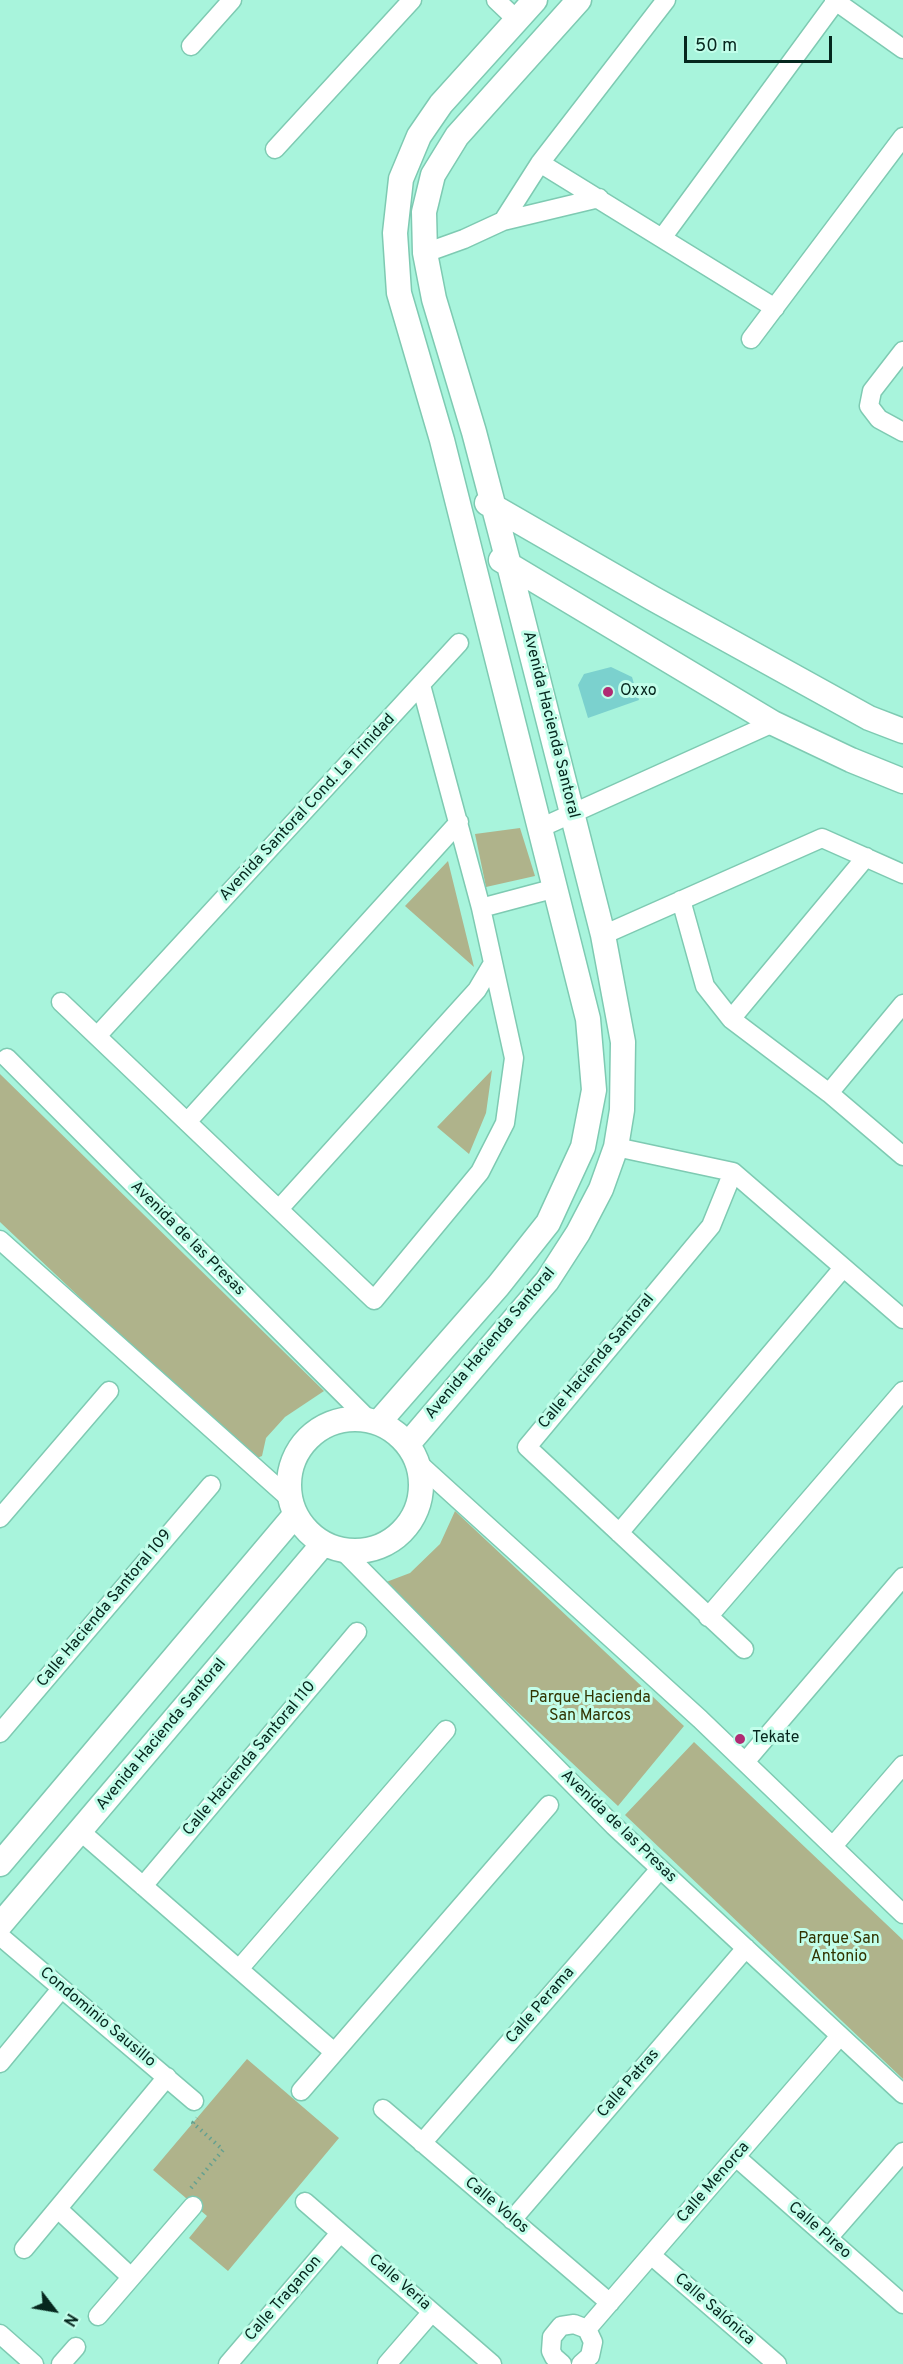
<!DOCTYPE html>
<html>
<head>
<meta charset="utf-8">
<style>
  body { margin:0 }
  #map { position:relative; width:903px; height:2364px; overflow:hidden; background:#a8f4dc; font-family:Overpass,sans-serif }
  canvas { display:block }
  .north { position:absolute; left:24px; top:2280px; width:60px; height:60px; -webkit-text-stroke:4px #c2feea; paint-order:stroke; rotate:121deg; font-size:16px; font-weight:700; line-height:24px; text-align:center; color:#06271e }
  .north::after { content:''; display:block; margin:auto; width:21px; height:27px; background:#06271e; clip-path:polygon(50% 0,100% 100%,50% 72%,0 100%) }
  .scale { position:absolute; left:684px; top:36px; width:148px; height:27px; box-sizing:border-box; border:3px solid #06271e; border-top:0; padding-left:8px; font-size:18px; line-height:21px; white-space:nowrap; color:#06271e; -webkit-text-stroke:4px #c2feea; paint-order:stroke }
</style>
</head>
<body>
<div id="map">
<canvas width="903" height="2364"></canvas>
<div class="north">N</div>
<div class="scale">50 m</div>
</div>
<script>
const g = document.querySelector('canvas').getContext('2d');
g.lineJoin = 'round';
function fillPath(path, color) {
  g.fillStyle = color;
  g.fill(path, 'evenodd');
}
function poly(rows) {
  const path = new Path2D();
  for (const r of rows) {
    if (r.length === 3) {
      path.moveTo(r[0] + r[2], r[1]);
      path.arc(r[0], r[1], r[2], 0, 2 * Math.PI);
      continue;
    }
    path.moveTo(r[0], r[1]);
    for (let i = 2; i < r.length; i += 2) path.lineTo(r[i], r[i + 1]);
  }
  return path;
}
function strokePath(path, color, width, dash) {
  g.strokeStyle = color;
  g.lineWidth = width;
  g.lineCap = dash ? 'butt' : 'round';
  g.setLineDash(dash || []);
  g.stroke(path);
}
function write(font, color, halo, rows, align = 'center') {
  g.font = font + ' Overpass,sans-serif';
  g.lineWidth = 6;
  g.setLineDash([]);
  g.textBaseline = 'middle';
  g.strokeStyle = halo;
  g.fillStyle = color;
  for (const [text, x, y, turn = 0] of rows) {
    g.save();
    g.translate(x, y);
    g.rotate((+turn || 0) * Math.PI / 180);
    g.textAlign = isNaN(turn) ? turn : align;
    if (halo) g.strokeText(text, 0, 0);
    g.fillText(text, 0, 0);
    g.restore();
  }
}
const green = poly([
  [520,828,535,876,486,887,475,834],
  [448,861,474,967,405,906],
  [492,1070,486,1113,469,1154,437,1127],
  [0,1074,324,1391,285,1417,266,1438,262,1456,252,1460,0,1222],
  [455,1511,684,1726,618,1806,381,1584,410,1573,440,1544],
  [694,1742,903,1940,903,2079,625,1815],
  [247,2059,339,2138,228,2271,189,2238,207,2216,153,2170]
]);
const building = poly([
  [611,667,632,677,639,700,588,718,578,685,584,674]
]);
const path = poly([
  [191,2188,223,2150,193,2123,197,2118]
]);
const street = poly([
  [496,0,517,20],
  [834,0,903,49],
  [191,46,232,0],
  [275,149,412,0],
  [540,163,775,308],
  [503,221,540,163,666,0],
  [662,238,836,1],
  [425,253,464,239,503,221,599,198],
  [751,339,903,137],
  [903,351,872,391,869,406,879,419,903,432],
  [540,828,773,723],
  [681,900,705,986,731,1019,829,1093,903,1156],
  [481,908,556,888],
  [603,935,822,838,903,874],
  [61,1002,374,1300,480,1172,505,1123,514,1058,481,908,421,685],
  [731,1019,866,857],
  [98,1035,459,643],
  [7,1058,368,1419],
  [829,1093,903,1004],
  [187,1122,459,822],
  [616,1147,733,1172,903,1319],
  [733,1172,711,1226,527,1447,744,1649],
  [279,1209,477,990,493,963],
  [0,1240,289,1498],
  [417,1462,700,1719,903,1914],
  [0,1518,109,1391],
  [619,1533,843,1268],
  [343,1551,614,1826,903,2094],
  [708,1617,903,1391],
  [0,1733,211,1485],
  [745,1762,903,1577],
  [80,1831,334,2052],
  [833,1846,903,1765],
  [143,1886,357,1632],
  [0,1936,194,2101],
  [239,1969,446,1730],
  [0,2063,61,1989],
  [301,2091,549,1805],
  [383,2109,610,2303],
  [422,2143,660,1869],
  [736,2157,903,2304],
  [305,2202,492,2364],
  [58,2209,131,2277],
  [512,2220,746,1948],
  [828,2238,903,2152],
  [24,2249,167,2077],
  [651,2255,777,2364],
  [98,2316,193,2206],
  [587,2329,840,2036],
  [0,2334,34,2364],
  [61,2364,76,2347],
  [228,2364,340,2233],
  [387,2364,432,2312],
  [562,2364,554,2357,551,2351,552,2337,561,2326,574,2324,587,2329,593,2342,590,2356,581,2364]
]);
const secondary = poly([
  [487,503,652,598,869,718,903,731],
  [501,560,773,723,851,760,903,781],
  [355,1485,66],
  [379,1422,498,1286,548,1223,583,1147,594,1090,588,1019,442,440,399,293,395,233,401,179,419,136,441,104,535,0],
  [408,1444,547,1281,578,1233,601,1189,616,1147,622,1110,623,1042,603,935,509,565,474,432,434,299,425,253,424,212,433,175,457,136,579,0],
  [0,1864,295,1515],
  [0,1925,323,1544]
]);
const markers = [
  [608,692,6,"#b02b73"],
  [740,1739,6,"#b02b73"]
];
const poiNames = [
  ["Oxxo",620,692],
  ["Tekate",752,1739]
];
const streetNames = [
  ["Avenida Hacienda Santoral",550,725,76],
  ["Avenida Santoral Cond. La Trinidad",308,808,-47],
  ["Avenida de las Presas",187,1239,45],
  ["Avenida Hacienda Santoral",491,1344,-50],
  ["Calle Hacienda Santoral",597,1362,-50],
  ["Calle Hacienda Santoral 109",105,1609,-50],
  ["Avenida Hacienda Santoral",162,1735,-50],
  ["Calle Hacienda Santoral 110",250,1759,-50],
  ["Avenida de las Presas",618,1827,44],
  ["Calle Perama",541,2006,-49],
  ["Condominio Sausillo",97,2018,40],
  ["Calle Patras",629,2084,-49],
  ["Calle Menorca",714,2183,-49],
  ["Calle Volos",496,2206,40],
  ["Calle Pireo",819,2231,41],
  ["Calle Veria",399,2283,41],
  ["Calle Traganon",284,2299,-49],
  ["Calle Salónica",714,2310,41]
];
const parkNames = [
  ["Parque Hacienda",590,1699],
  ["San Marcos",590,1717],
  ["Parque San",839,1940],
  ["Antonio",839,1958]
];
fillPath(green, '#afb38b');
fillPath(building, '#7bd1ce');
strokePath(street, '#7ecab2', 21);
strokePath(secondary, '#7ecab2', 27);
strokePath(path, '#66a18f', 4, [1.5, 4.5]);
strokePath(street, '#fff', 18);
strokePath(secondary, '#fff', 24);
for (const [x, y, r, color] of markers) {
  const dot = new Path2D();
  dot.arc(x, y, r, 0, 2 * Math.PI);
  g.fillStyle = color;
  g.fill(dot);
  strokePath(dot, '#c2feea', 2);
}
write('16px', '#06271e', '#c2feea', poiNames, 'left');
write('16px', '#06271e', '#c2feea', streetNames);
write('16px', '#313300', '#c2feea', parkNames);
</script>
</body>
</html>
